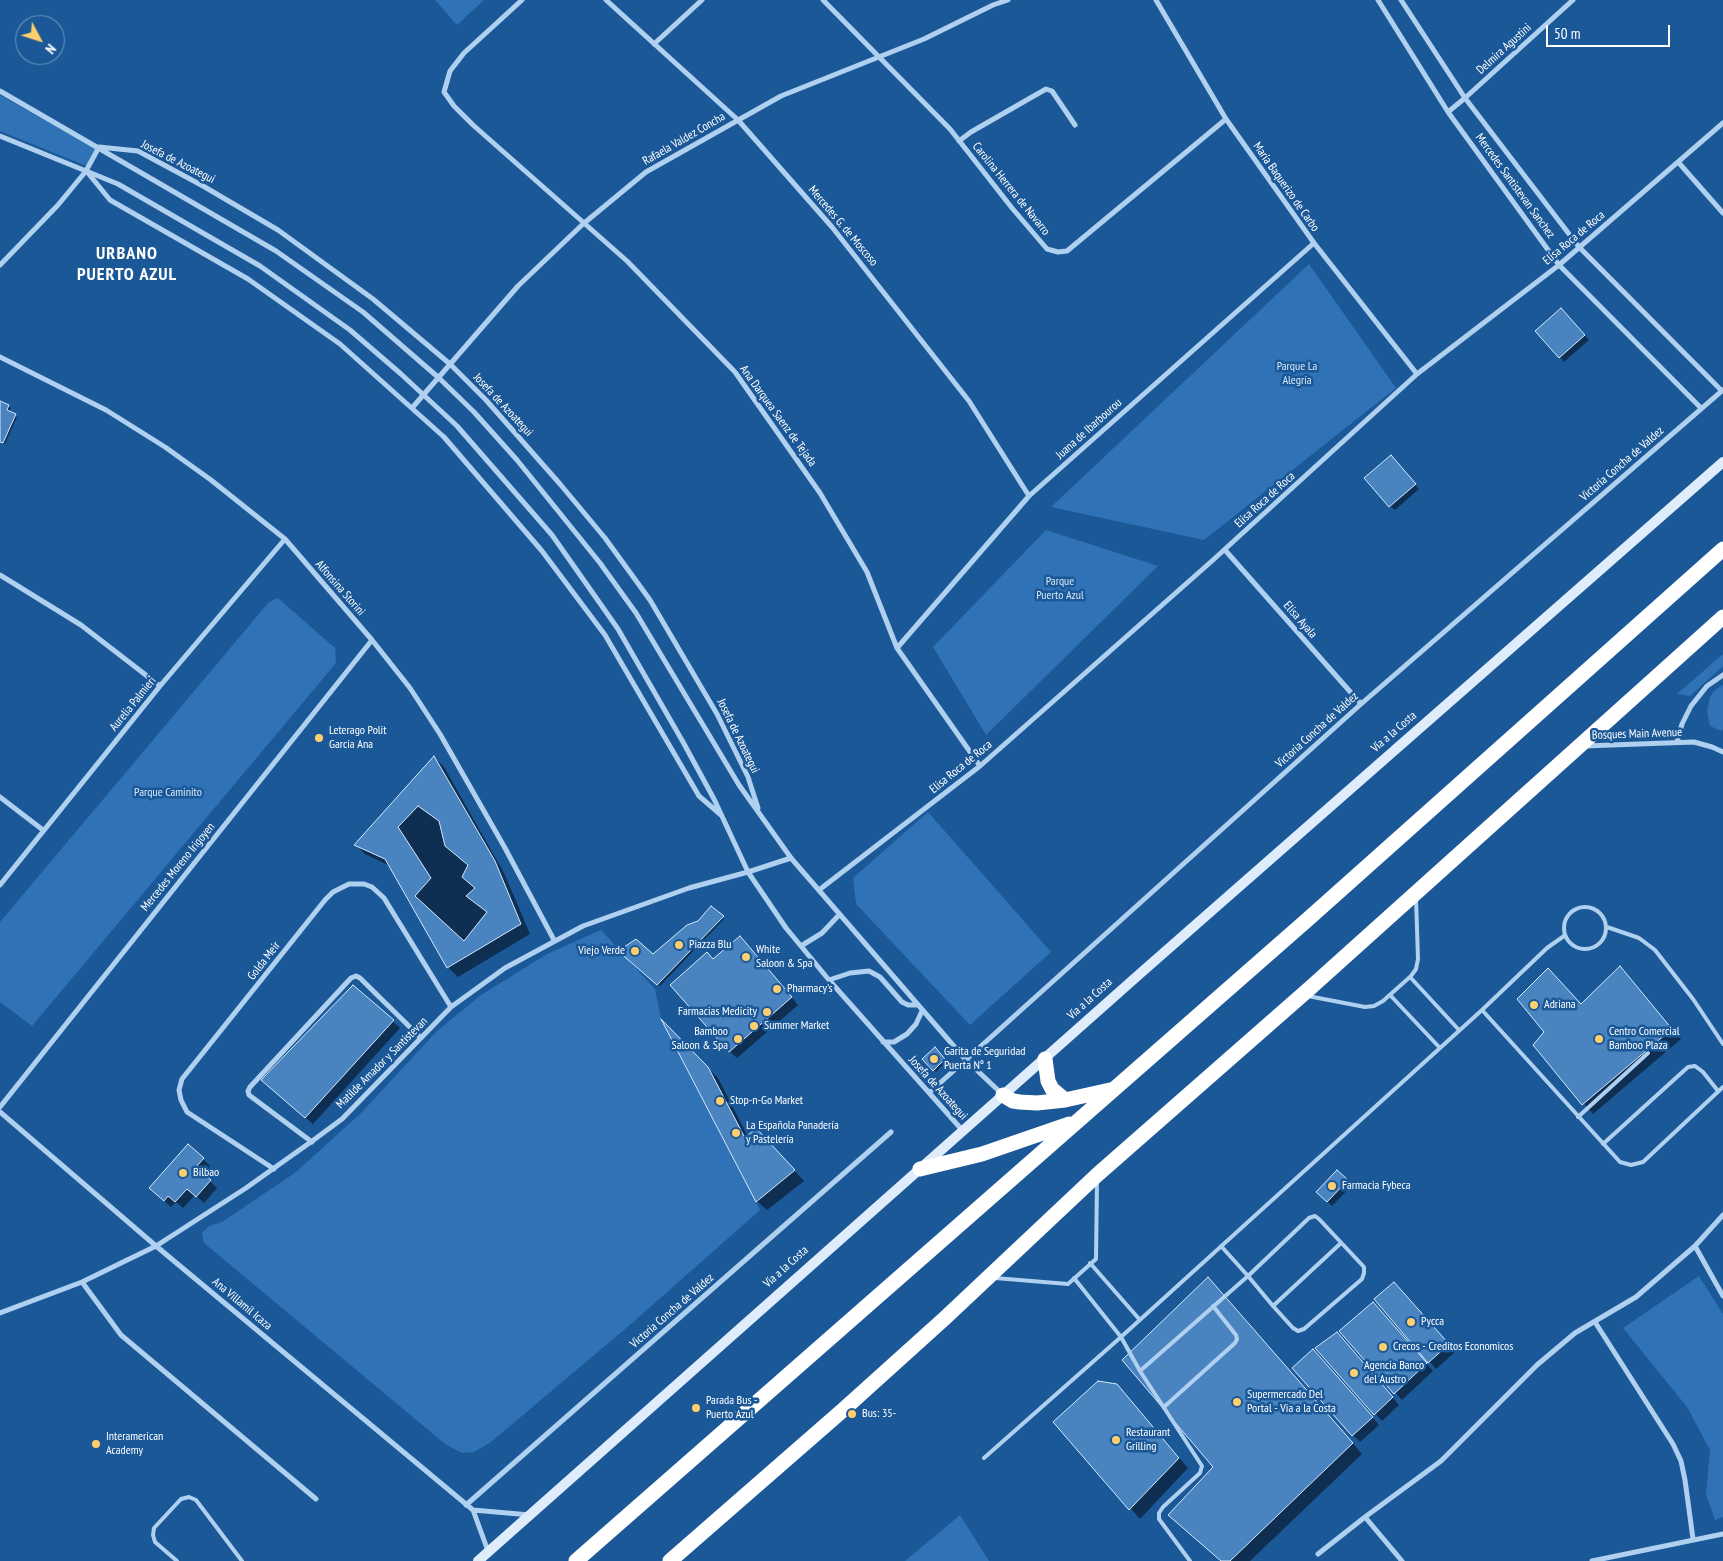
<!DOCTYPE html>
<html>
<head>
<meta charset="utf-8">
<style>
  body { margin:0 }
  #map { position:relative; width:1723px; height:1561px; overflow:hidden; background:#1b5898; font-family:"PT Sans Narrow",sans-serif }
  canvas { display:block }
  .north { position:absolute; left:15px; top:15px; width:50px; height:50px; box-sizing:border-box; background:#1b5898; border:1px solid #769bc1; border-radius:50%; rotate:130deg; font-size:14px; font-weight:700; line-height:20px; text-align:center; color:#fff }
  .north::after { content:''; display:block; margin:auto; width:18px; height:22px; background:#ffcf6f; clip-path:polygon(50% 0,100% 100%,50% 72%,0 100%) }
  .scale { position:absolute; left:1546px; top:25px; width:124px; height:22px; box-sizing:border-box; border:2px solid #fff; border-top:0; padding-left:6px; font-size:15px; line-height:18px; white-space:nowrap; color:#fff; -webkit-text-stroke:4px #1b5898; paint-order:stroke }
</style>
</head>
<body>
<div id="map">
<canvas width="1723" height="1561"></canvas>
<div class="north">N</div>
<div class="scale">50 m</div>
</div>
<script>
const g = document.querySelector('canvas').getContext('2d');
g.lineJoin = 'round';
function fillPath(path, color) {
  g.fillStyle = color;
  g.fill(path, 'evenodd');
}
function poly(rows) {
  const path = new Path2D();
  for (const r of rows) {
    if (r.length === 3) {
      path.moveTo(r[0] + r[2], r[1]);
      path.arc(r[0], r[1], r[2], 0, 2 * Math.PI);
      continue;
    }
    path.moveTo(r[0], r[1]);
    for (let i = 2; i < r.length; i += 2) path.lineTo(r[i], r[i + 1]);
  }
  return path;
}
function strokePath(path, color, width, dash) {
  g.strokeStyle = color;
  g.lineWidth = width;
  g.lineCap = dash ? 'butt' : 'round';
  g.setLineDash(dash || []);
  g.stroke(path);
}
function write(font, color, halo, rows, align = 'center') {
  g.font = font + ' "PT Sans Narrow",sans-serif';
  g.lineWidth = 5;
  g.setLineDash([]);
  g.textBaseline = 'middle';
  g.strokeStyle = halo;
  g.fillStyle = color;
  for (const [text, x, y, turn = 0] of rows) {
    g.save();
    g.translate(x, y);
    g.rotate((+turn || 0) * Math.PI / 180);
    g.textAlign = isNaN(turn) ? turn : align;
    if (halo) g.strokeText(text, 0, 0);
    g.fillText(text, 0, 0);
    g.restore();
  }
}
const green = poly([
  [435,0,484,0,457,25],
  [0,95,98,150,89,167,0,131],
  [1309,264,1396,388,1204,540,1051,507],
  [1046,530,1158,566,986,735,933,647],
  [278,598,335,648,336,663,32,1026,0,1002,0,922,269,602],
  [1723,654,1723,666,1690,696,1677,694],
  [1723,685,1723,729,1721,731,1710,726,1707,711,1710,697,1715,690],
  [928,812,1051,952,970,1025,856,904,853,878],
  [601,930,655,989,661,1019,760,1210,631,1324,491,1442,474,1452,462,1453,445,1444,204,1243,202,1233,209,1226,222,1222,296,1172,361,1113,437,1031,481,995,547,954],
  [1699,1276,1723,1314,1723,1517,1715,1520,1706,1494,1710,1450,1687,1407,1623,1328],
  [960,1515,989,1561,905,1561]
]);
const shadow = poly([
  [1565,314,1589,340,1564,362,1560,357],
  [0,402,9,406,11,408,9,412,17,417,5,444,0,442],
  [1395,461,1419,489,1395,510,1390,506],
  [434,757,444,767,504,873,530,934,458,977,448,967,390,866,365,854,356,845],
  [711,908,724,919,660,986,620,951,653,955,698,922],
  [747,945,798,1005,737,1058,729,1051,713,961],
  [1620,967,1681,1039,1593,1114,1534,1045,1582,1005],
  [353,987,400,1028,313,1124,270,1087],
  [666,1027,718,1078,748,1137,766,1139,804,1181,767,1210,757,1201],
  [935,1049,946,1061,936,1072,924,1059],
  [203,1159,210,1166,203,1174,217,1188,204,1203,195,1195,183,1208,176,1202,171,1207,158,1195],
  [1337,1172,1352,1185,1332,1206,1318,1192],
  [1218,1288,1362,1454,1250,1561,1221,1561,1215,1467],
  [1402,1291,1455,1352,1436,1369,1376,1299],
  [1380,1311,1433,1371,1402,1400,1341,1331],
  [1344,1341,1399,1405,1382,1421,1316,1348],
  [1320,1358,1379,1425,1360,1442,1353,1435],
  [1126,1395,1188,1468,1140,1519,1055,1422]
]);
const building = poly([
  [1561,308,1585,335,1559,358,1535,331,1561,308],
  [0,401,9,405,7,410,16,414,3,443,0,442,0,401],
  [1391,455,1416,484,1389,507,1364,478,1391,455],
  [434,756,495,861,521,924,447,968,385,859,354,845,434,756],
  [418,806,439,821,445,846,468,865,462,877,475,888,466,896,487,912,464,941,415,896,431,878,398,827,418,806],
  [711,906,724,916,657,985,618,951,636,939,653,954,687,925,698,921,711,906],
  [740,936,792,997,729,1052,670,985,707,952,713,959,740,936],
  [1620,966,1672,1029,1582,1105,1533,1045,1544,1032,1517,999,1548,968,1581,1004,1620,966],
  [353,985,394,1020,305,1118,261,1080,353,985],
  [661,1019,708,1067,745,1138,756,1128,795,1170,756,1202,661,1019],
  [935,1047,945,1059,933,1071,922,1059,935,1047],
  [188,1144,204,1158,196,1167,211,1180,196,1197,187,1189,175,1202,168,1196,164,1201,149,1188,188,1144],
  [1337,1170,1348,1180,1327,1202,1316,1192,1337,1170],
  [1208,1277,1353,1443,1230,1561,1221,1561,1168,1515,1213,1467,1122,1360,1208,1277],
  [1394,1282,1449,1344,1428,1363,1374,1299,1394,1282],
  [1373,1302,1427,1363,1394,1394,1339,1331,1373,1302],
  [1337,1332,1393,1397,1374,1415,1315,1348,1337,1332],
  [1313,1349,1373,1417,1352,1436,1292,1368,1313,1349],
  [1098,1381,1117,1384,1179,1458,1129,1510,1053,1422,1098,1381]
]);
const lane = poly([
  [1585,928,21],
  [1607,927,1639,938,1655,950,1693,999,1723,1044],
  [1410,977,1459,1030],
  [1390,995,1440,1048],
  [1308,996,1365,1007,1374,1006,1383,1001,1411,976,1416,969,1418,959,1416,898],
  [1482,1010,1620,1162,1631,1165,1643,1162,1723,1087],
  [1578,1117,1648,1053],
  [1603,1144,1688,1067,1695,1066,1703,1072,1718,1091],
  [1090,1263,1140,1320],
  [995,1278,1068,1284,1096,1259,1097,1181],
  [1074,1278,1121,1337,1140,1371,1202,1466,1200,1473,1163,1507,1159,1513,1159,1519,1190,1561],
  [1273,1306,1341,1243],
  [1140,1371,1248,1276,1309,1218,1315,1216,1319,1219,1364,1267,1364,1273,1362,1279,1304,1329,1298,1331,1293,1328,1273,1306,1248,1276,1221,1246],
  [1164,1407,1235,1343,1237,1339,1236,1335,1213,1306],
  [984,1458,1121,1337,1482,1010,1547,948,1564,936],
  [177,1561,155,1542,153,1535,154,1528,181,1499,189,1497,196,1500,242,1561]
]);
const street = poly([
  [522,0,464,53,450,71,444,92,454,106,473,125,627,261,735,372,820,493,867,572,897,648,980,766],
  [606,0,738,120,832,227,969,401,1029,496],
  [823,0,950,129,1012,208,1047,249,1058,252,1067,251,1226,119],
  [1156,0,1226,119,1314,243,1417,374],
  [1378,0,1448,112,1559,265,1701,408],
  [1401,0,1465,98,1579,247,1722,391],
  [654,44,702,0],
  [0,91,276,251,363,312,439,378,474,412,517,460,600,563,636,613,739,785,791,858,965,1059,1001,1093],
  [1448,112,1465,98,1573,0],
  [0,136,118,184,260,266,350,330,401,374,457,426,552,535,618,629,683,742,714,799,748,872,786,928,829,980,963,1131],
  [959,141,971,132,1046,89,1052,91,1075,125],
  [1679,163,1723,213],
  [88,173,110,200,248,279,340,344,444,437,542,551,605,635,699,796,721,815],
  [0,265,58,205,86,171,99,147,138,151,203,186,278,230,373,299,450,364,486,400,560,484,605,538,650,600,717,714,748,777,758,808],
  [0,357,106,410,165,447,211,480,285,539,372,640,410,688,440,734,505,848,554,940],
  [412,408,518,286,583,224,646,172,781,96,924,39,993,5,1008,0],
  [1225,550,1361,704],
  [0,575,81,625,160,686],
  [897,648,1029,496,1314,243],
  [1677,742,1682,724,1691,706,1707,686,1723,675],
  [1584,746,1694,742,1712,747,1723,752],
  [0,797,43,830],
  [0,885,160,686,285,539],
  [819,890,980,766,1213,560,1417,374,1559,265,1723,123],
  [801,946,822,933,839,915],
  [829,980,850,973,869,971,880,977,902,1002,908,1005,917,1005],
  [883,1042,894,1042,907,1034,916,1024,922,1011],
  [930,1092,1361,704,1723,390],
  [0,1107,372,640],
  [0,1112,156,1246,473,1510,488,1551],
  [312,1142,249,1095,248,1091,250,1087,351,978,356,976,360,978,421,1038],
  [274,1169,187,1112,181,1100,179,1090,182,1079,325,900,333,892,349,884,364,884,372,887,384,898,451,1007],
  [1695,1246,1723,1296],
  [82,1282,121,1335,316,1499],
  [0,1313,82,1282,156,1246,246,1188,315,1139,342,1119,451,1007,505,968,583,926,689,888,748,872,791,858],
  [1595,1322,1673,1444,1681,1461,1685,1480,1693,1539],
  [466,1505,891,1132],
  [473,1510,530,1515],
  [1365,1517,1402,1561],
  [1318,1554,1365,1517,1441,1461,1537,1365,1575,1333,1636,1297,1695,1246,1723,1215],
  [1592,1561,1723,1534]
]);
const secondary = poly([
  [478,1561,1143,971,1723,462]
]);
const highway = poly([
  [1045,1059,1048,1081,1052,1089,1065,1100,1110,1090],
  [1003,1095,1013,1101,1020,1102,1037,1103,1065,1100],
  [920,1169,982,1154,1069,1124],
  [576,1561,1307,920,1723,549],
  [670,1561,843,1410,945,1318,1097,1175,1309,989,1723,617]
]);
const markers = [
  [319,738,5,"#ffcf6f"],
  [679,945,5,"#ffcf6f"],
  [635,951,5,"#ffcf6f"],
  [746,957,5,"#ffcf6f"],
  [777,989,5,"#ffcf6f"],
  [1534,1005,5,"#ffcf6f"],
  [767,1012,5,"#ffcf6f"],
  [754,1026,5,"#ffcf6f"],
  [738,1039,5,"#ffcf6f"],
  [1599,1039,5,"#ffcf6f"],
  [934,1059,5,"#ffcf6f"],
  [720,1101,5,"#ffcf6f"],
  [736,1133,5,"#ffcf6f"],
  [183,1173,5,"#ffcf6f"],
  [1332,1186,5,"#ffcf6f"],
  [1411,1322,5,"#ffcf6f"],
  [1383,1347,5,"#ffcf6f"],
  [1354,1373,5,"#ffcf6f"],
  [1237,1402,5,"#ffcf6f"],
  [696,1408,5,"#ffcf6f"],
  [852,1414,5,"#ffcf6f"],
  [1116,1440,5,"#ffcf6f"],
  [96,1444,5,"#ffcf6f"]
];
const streetNames = [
  ["Delmira Agustini",1504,49,-42],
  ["Rafaela Valdez Concha",684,139,-30],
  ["Josefa de Azoategui",178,162,27],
  ["Mercedes Santistevan Sanchez",1515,186,54],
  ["María Baquerizo de Carbo",1286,187,55],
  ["Carolina Herrera de Navarro",1011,189,51],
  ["Mercedes G. de Moscoso",843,226,50],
  ["Elisa Roca de Roca",1574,238,-40],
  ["Josefa de Azoategui",503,405,47],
  ["Ana Darquea Saenz de Tejada",778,416,54],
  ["Juana de Ibarbourou",1089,429,-42],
  ["Victoria Concha de Valdez",1622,464,-41],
  ["Elisa Roca de Roca",1265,500,-42],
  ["Alfonsina Storini",340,588,49],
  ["Elisa Ayala",1300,620,49],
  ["Aurelia Palmieri",133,704,-51],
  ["Victoria Concha de Valdez",1317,730,-42],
  ["Vía a la Costa",1394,732,-41],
  ["Bosques Main Avenue",1637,734,-2],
  ["Josefa de Azoategui",738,736,64],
  ["Elisa Roca de Roca",961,767,-39],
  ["Mercedes Moreno Irigoyen",178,867,-51],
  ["Golda Meir",264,961,-52],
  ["Vía a la Costa",1090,999,-42],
  ["Matilde Amador y Santistevan",382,1063,-45],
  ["Josefa de Azoategui",938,1088,48],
  ["Vía a la Costa",786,1267,-42],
  ["Ana Villamil Icaza",242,1304,40],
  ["Victoria Concha de Valdez",672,1311,-41]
];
const parkNames = [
  ["Parque La",1297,367],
  ["Alegría",1297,381],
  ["Parque",1060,582],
  ["Puerto Azul",1060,596],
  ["Parque Caminito",168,793]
];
const poiNames = [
  ["Leterago Polit",329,731],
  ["Garcia Ana",329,745],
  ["Piazza Blu",689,945],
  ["White",756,950],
  ["Saloon & Spa",756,964],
  ["Viejo Verde",625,951,"right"],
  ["Pharmacy's",787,989],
  ["Adriana",1544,1005],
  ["Farmacias Medicity",757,1012,"right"],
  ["Summer Market",764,1026],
  ["Bamboo",728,1032,"right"],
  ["Saloon & Spa",728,1046,"right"],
  ["Centro Comercial",1609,1032],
  ["Bamboo Plaza",1609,1046],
  ["Garita de Seguridad",944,1052],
  ["Puerta Nº 1",944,1066],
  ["Stop-n-Go Market",730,1101],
  ["La Española Panadería",746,1126],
  ["y Pastelería",746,1140],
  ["Bilbao",193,1173],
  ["Farmacia Fybeca",1342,1186],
  ["Pycca",1421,1322],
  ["Crecos - Creditos Economicos",1393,1347],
  ["Agencia Banco",1364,1366],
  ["del Austro",1364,1380],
  ["Supermercado Del",1247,1395],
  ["Portal - Via a la Costa",1247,1409],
  ["Parada Bus -",706,1401],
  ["Puerto Azul",706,1415],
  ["Bus: 35-",862,1414],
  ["Restaurant",1126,1433],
  ["Grilling",1126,1447],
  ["Interamerican",106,1437],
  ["Academy",106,1451]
];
const districtNames = [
  ["URBANO",127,254],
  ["PUERTO AZUL",127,275]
];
fillPath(green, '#2f72b5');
fillPath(shadow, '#0007');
fillPath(building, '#4983c0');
strokePath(building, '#d7e9fb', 1);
strokePath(lane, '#b0d0f0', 4);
strokePath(street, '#b0d0f0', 5);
strokePath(secondary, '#deecfb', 10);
strokePath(highway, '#fff', 15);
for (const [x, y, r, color] of markers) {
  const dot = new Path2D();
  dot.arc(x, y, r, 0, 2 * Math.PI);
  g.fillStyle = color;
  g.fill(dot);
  strokePath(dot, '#1b5898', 2);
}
write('12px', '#fff', '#1b5898', streetNames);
write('12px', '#d7e9fb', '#1b5898', parkNames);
write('12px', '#fff', '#1b5898', poiNames, 'left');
g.letterSpacing = '1px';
write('bold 18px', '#fff', '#1b5898', districtNames);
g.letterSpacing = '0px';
</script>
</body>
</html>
